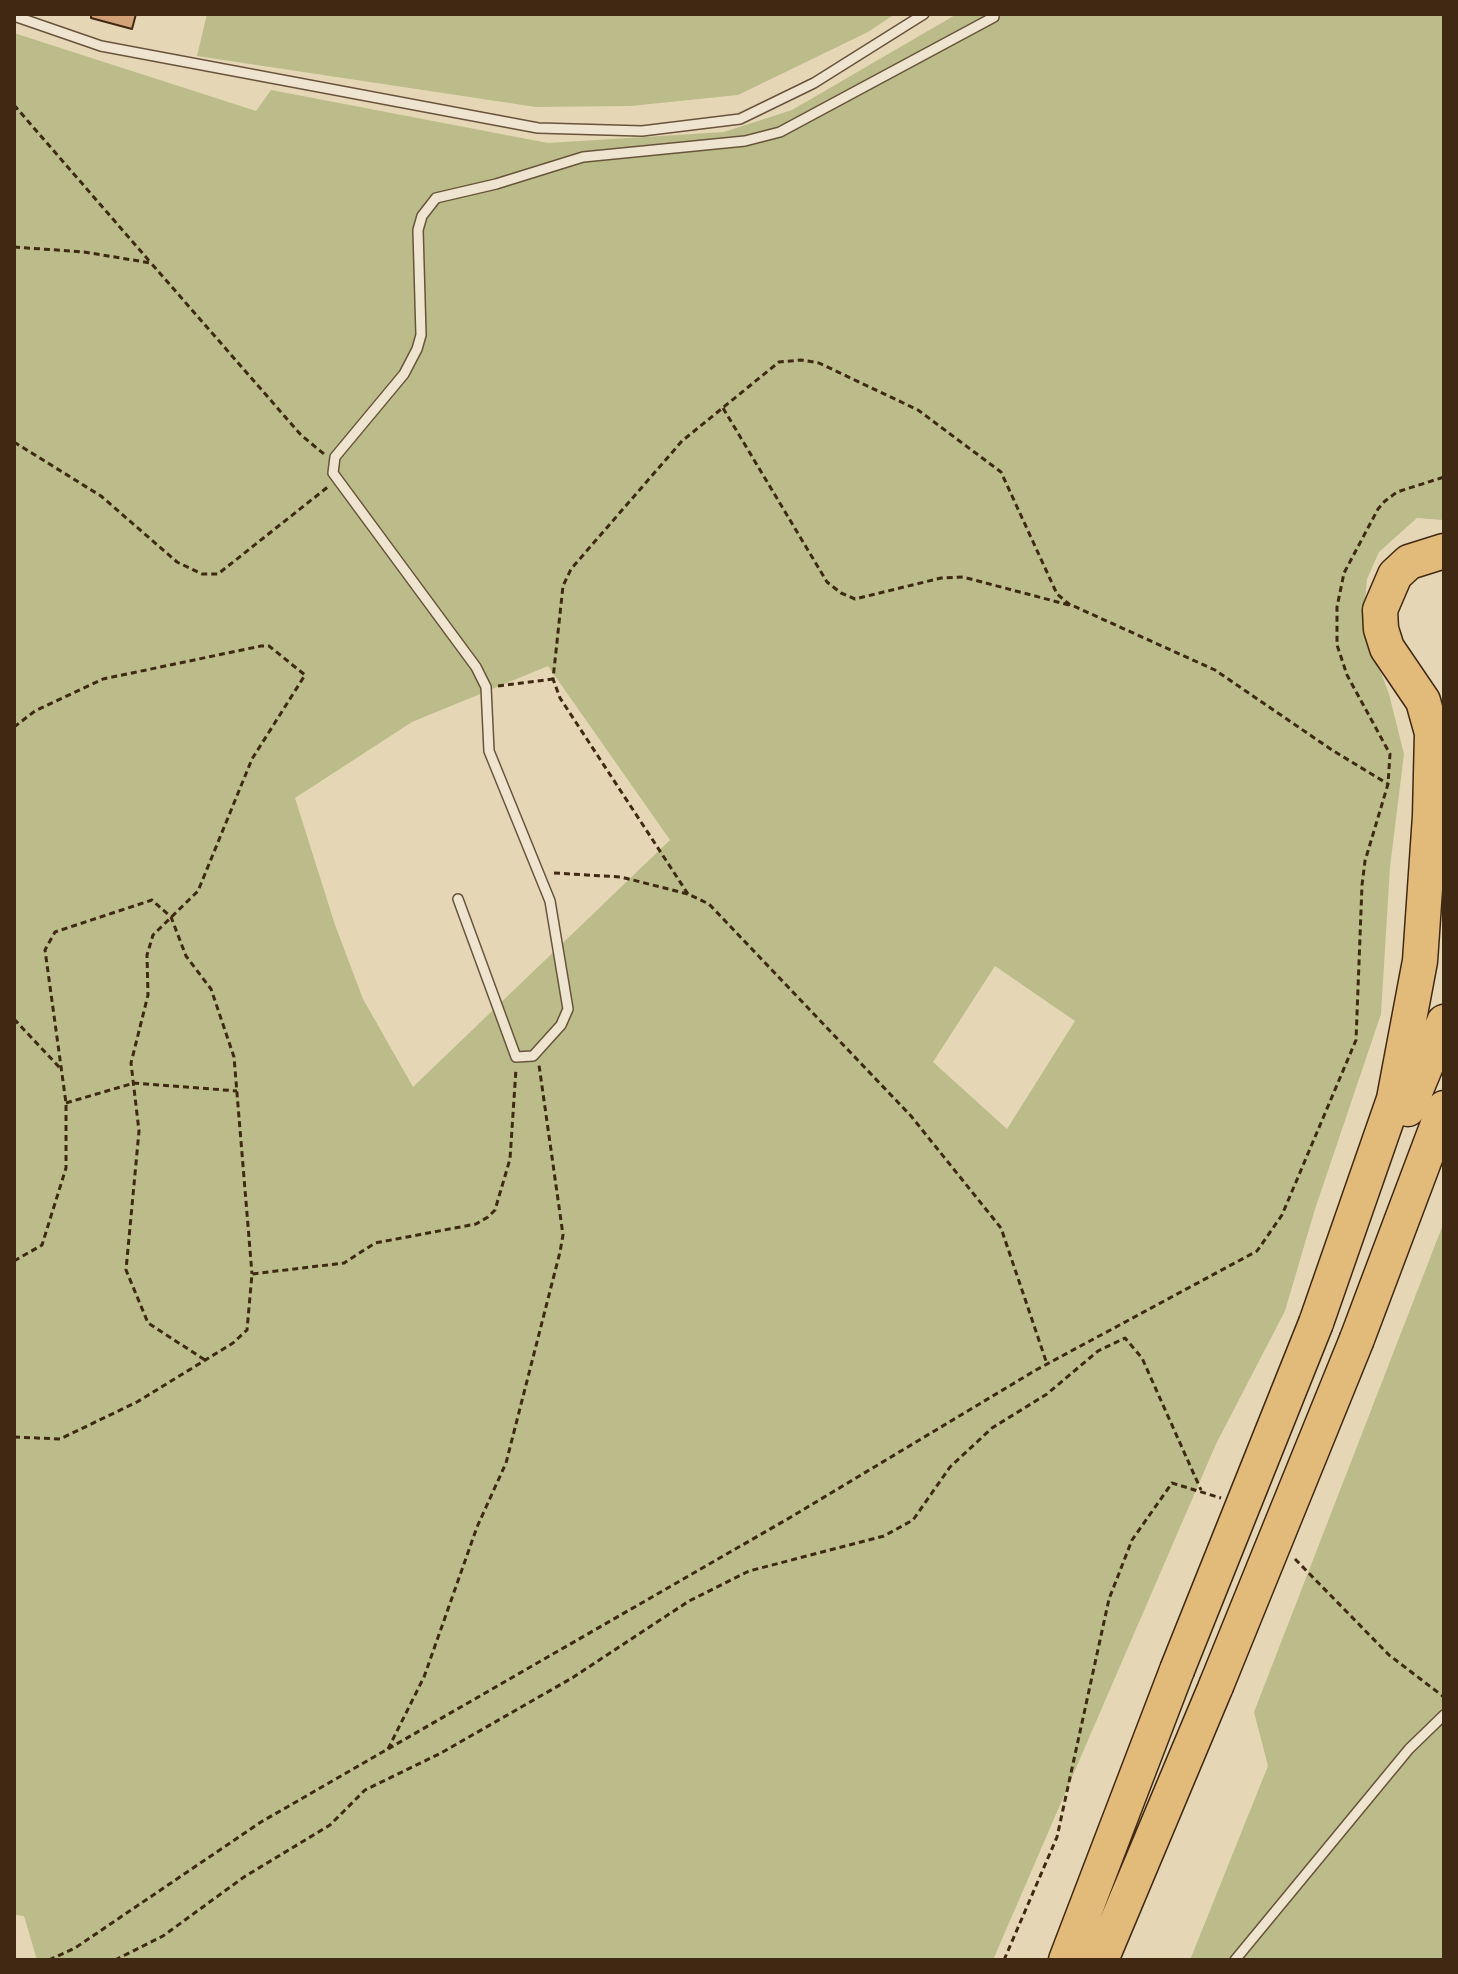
<!DOCTYPE html>
<html>
<head>
<meta charset="utf-8">
<style>
  body { margin:0 }
  #map { position:relative; width:1458px; height:1974px; overflow:hidden; background:#e5d6b6; font-family:"Sorts Mill Goudy",serif }
  canvas { display:block }
  .frame { position:absolute; inset:0; border:16px solid #402912; pointer-events:none }
</style>
</head>
<body>
<div id="map">
<canvas width="1458" height="1974"></canvas>
<div class="frame"></div>
</div>
<script>
const g = document.querySelector('canvas').getContext('2d');
g.lineJoin = 'round';
function fillPath(path, color) {
  g.fillStyle = color;
  g.fill(path, 'evenodd');
}
function poly(rows) {
  const path = new Path2D();
  for (const r of rows) {
    path.moveTo(r[0], r[1]);
    for (let i = 2; i < r.length; i += 2) path.lineTo(r[i], r[i + 1]);
  }
  return path;
}
function strokePath(path, color, width, dash) {
  g.strokeStyle = color;
  g.lineWidth = width;
  g.lineCap = dash ? 'butt' : 'round';
  g.setLineDash(dash || []);
  g.stroke(path);
}
const green = poly([
  [207,14,895,14,868,32,738,95,631,106,536,107,197,56],
  [957,14,1444,14,1444,520,1417,518,1379,552,1367,579,1363,625,1389,694,1404,754,1390,867,1381,1014,1315,1209,1285,1311,1216,1444,993,1960,37,1960,24,1916,14,1915,14,33,256,111,271,90,548,143,724,132,792,110],
  [548,666,670,840,413,1087,363,999,335,925,295,798,412,722],
  [995,966,1075,1021,1007,1129,933,1062],
  [1444,1222,1444,1960,1190,1960,1268,1766,1254,1712]
]);
const building = poly([
  [91,14,136,14,132,29,91,18,91,14]
]);
const path = poly([
  [14,105,151,263],
  [14,247,84,252,151,263,301,435,324,454],
  [723,408,827,582,841,593,855,599,941,578,963,577,1069,605],
  [14,442,101,496,177,562,202,574,218,574,329,486],
  [498,686,553,679],
  [14,727,35,711,103,679,261,646,269,646,305,675,252,759,198,891,153,935,147,955,148,995,131,1063,139,1131,126,1270,148,1323,205,1360],
  [554,873,621,877,688,894,709,904,911,1116,1001,1228,1047,1364],
  [688,894,560,698,553,679,563,586,571,569,682,441,779,362,801,360,819,363,918,410,1001,472,1057,594,1069,604,1215,670,1332,750,1388,784],
  [14,1019,60,1068],
  [66,1103,134,1083,237,1091],
  [14,1261,42,1245,66,1168,66,1103,45,950,55,932,152,900,171,917,186,956,211,989,234,1057,252,1274],
  [14,1437,60,1439,137,1402,233,1343,247,1330,252,1274,344,1263,375,1243,476,1224,488,1217,495,1210,510,1159,516,1069],
  [1295,1559,1389,1655,1444,1697],
  [388,1749,424,1677,477,1527,506,1463,560,1252,563,1235,539,1065],
  [49,1960,75,1948,261,1822,791,1517,1036,1370,1257,1251,1282,1215,1356,1040,1362,885,1365,861,1388,784,1390,754,1347,675,1337,645,1337,607,1344,573,1378,509,1385,501,1397,492,1444,477],
  [115,1960,163,1936,244,1877,330,1825,365,1790,441,1753,572,1678,689,1601,749,1571,884,1536,913,1520,950,1467,992,1428,1047,1394,1098,1351,1125,1338,1142,1358,1201,1490],
  [1004,1960,1057,1837,1109,1599,1132,1540,1172,1483,1221,1498]
]);
const lane = poly([
  [14,16,101,46,538,128,642,131,740,119,814,83,924,14],
  [458,899,516,1057,533,1056,561,1025,568,1009,550,901,489,751,486,687,476,667,333,473,335,457,404,374,417,349,421,335,418,230,422,216,436,198,496,184,583,157,745,141,780,132,994,17,991,14],
  [1235,1960,1409,1749,1444,1715]
]);
const highway = poly([
  [1408,1109,1444,1022],
  [1316,1323,1394,1099,1420,961,1430,816,1432,733,1423,701,1387,648,1381,629,1380,610,1395,575,1409,562,1444,551],
  [1357,1339,1444,1108],
  [1066,1960,1177,1670],
  [1101,1960,1216,1686]
]);
const highwayBridge = poly([
  [1177,1670,1316,1323],
  [1216,1686,1357,1339]
]);
fillPath(green, '#bbbc89');
fillPath(building, '#d3a279');
strokePath(building, '#402912', 2);
strokePath(lane, '#69543b', 12);
strokePath(highway, '#402912', 37);
strokePath(path, '#402912', 3, [6, 4]);
strokePath(lane, '#eee4d0', 9);
strokePath(highway, '#e2bb7b', 34);
strokePath(highwayBridge, '#402912', 37, []);
strokePath(highwayBridge, '#e2bb7b', 34);
</script>
</body>
</html>
